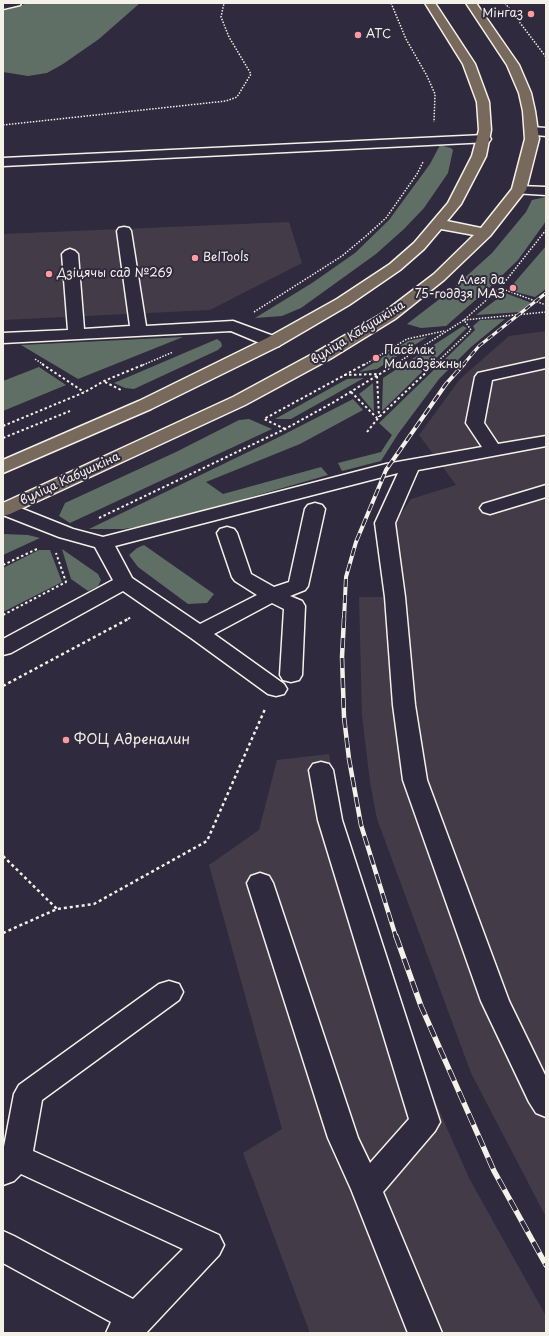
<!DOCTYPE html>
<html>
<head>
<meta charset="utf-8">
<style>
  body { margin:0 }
  #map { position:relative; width:549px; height:1336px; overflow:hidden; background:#2f2a3d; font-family:"Playpen Sans",sans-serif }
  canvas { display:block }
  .frame { position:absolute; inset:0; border:4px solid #f4f1e8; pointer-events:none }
</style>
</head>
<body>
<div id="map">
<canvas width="549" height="1336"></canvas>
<div class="frame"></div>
</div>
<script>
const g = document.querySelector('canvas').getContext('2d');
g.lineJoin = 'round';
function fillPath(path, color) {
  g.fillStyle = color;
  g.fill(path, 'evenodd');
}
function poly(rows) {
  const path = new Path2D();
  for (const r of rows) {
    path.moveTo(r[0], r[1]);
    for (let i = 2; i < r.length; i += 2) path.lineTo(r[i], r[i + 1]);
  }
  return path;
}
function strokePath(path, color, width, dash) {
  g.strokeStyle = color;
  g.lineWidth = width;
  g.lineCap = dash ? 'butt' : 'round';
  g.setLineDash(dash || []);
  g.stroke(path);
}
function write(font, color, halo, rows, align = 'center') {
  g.font = font + ' "Playpen Sans",sans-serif';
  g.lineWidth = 4;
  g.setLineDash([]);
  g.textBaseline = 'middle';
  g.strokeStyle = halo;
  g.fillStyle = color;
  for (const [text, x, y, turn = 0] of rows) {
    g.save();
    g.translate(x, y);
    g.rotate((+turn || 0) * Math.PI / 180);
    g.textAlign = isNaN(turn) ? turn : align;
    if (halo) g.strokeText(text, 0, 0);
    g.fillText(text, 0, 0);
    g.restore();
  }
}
const built = poly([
  [289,222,302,263,210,310,3,320,3,234],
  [546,331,546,1217,471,1073,377,819,370,782,362,715,359,597,406,597,392,527,411,499,456,485,419,435,460,379,509,336],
  [329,754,344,833,405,1033,469,1178,546,1316,546,1333,310,1333,243,1153,282,1129,209,865,259,830,277,760]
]);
const green = poly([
  [29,3,140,3,99,39,63,64,47,73,28,76,3,72,3,10],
  [440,145,451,148,453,150,448,173,424,208,404,229,376,254,301,308,282,316,255,318,312,283,355,253,389,220,430,164],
  [546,197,546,220,544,224,518,260,488,289,446,326,421,328,407,324,450,291,492,253,526,212,532,200],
  [546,246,546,289,535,297,508,290],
  [505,293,532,303,521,312,476,315],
  [505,319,471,347,439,379,398,434,381,461,342,471,338,463,381,452,392,435,379,423,475,330,473,326,480,320],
  [463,326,467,328,382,411,383,378],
  [183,337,78,379,21,345],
  [427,337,377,369,359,372,408,341],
  [217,339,221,342,222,346,218,350,134,389,125,388,114,383],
  [39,367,66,385,3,411,3,381],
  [364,378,291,419,275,419,347,379],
  [373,383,374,412,359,394],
  [353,399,363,410,300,444,206,482,223,494,321,467,328,475,157,524,123,529,89,529,277,438],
  [249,419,272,429,70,523,59,516,65,503,176,452,239,420],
  [3,534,28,535,40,538,3,555],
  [144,545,214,594,207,603,188,604,138,567,129,555,137,548],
  [62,549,98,574,101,580,98,586,88,591,71,579],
  [39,550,50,550,62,582,3,612,3,568]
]);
const pathFar2 = poly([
  [391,3,406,39,427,76,435,94,434,122],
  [505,3,546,57],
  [3,125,226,101,237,97,251,74,229,37,221,17,224,3],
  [500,288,546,305],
  [254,312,342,256,366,236,386,218,417,174,423,162],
  [35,359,44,365],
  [143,365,173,352],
  [364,365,407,339,444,331],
  [394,365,464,320,500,288,546,230],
  [434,365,471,330,464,320,546,312]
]);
const pathFar1 = poly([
  [42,364,84,392],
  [344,375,379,374],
  [377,376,379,417],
  [105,382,121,390],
  [351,392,377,418],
  [3,426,85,392,104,381,145,364],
  [285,429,264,419,365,364],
  [367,432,379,417,435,364],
  [3,438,70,411],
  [99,518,285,429,334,402,396,364],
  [3,565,39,548],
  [3,615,66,582,56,553],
  [128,619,131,617]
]);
const path = poly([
  [3,686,130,618],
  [3,856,57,909],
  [3,933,57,909,94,904,207,841,265,709]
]);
const minor = poly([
  [3,3,21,3,20,5,3,9,3,3],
  [531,127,546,128,546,136,526,134,525,131,526,128,531,127],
  [484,135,489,136,491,139,489,142,3,166,3,158,484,135],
  [519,186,546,187,546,195,514,193,512,190,514,187,519,186],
  [124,227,129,228,131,231,146,326,233,321,279,338,281,342,279,346,273,347,267,346,231,331,3,343,3,333,68,330,62,254,65,251,70,249,75,251,78,254,84,329,130,326,117,231,119,228,124,227],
  [546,358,546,368,492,380,484,423,498,444,546,436,546,446,418,470,395,523,405,597,415,705,427,780,509,1001,546,1077,546,1117,536,1113,529,1102,481,1001,403,780,393,705,385,597,375,523,398,473,115,546,132,578,200,624,257,595,235,581,232,577,217,533,220,529,227,527,234,529,237,533,251,574,274,587,289,582,305,509,308,505,315,503,322,505,325,509,308,586,305,590,290,596,302,601,305,606,302,675,299,680,291,682,283,680,280,675,284,609,272,603,214,634,284,684,287,689,284,694,276,696,268,694,191,638,123,591,11,653,3,655,3,639,113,580,95,547,59,537,3,515,3,504,13,505,73,529,103,537,386,464,482,447,466,423,475,377,478,373,546,358],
  [546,485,546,497,490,514,483,512,480,508,483,504,546,485],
  [321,762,329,764,333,770,342,820,440,1122,435,1131,383,1192,442,1333,408,1333,351,1189,328,1138,247,883,251,876,260,873,269,876,273,883,358,1138,370,1163,409,1119,318,820,309,770,313,764,321,762],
  [169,981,179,984,183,992,179,1000,42,1100,33,1151,219,1235,224,1245,219,1255,146,1333,106,1333,111,1322,3,1263,3,1231,14,1236,133,1299,183,1249,21,1174,14,1181,3,1185,3,1152,14,1094,19,1085,159,984,169,981]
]);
const major = poly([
  [425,3,435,3,475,64,489,102,491,130,486,156,461,204,447,221,481,228,512,189,525,139,523,111,519,93,507,65,466,3,476,3,519,65,531,93,535,111,539,139,526,190,490,236,444,280,395,319,330,359,245,405,10,514,3,516,3,503,233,397,318,351,383,313,434,274,474,235,441,229,424,249,400,270,349,305,279,346,151,409,3,473,3,460,139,401,267,338,337,299,390,264,414,243,448,203,472,156,479,130,477,102,463,64,425,3]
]);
const railFar3 = poly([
  [463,365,479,346,546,293]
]);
const railFar2 = poly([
  [344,619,346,577,356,542,386,470,446,384,464,364]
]);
const railFar1 = poly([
  [344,618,342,657,344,717,349,759,361,825,396,937]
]);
const rail = poly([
  [396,936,421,1006,494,1171,546,1265]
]);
const markers = [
  [531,14,4,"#ff9aa2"],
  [358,35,4,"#ff9aa2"],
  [195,258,4,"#ff9aa2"],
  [49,274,4,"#ff9aa2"],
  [513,288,4,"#ff9aa2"],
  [376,358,4,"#ff9aa2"],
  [66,740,4,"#ff9aa2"]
];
const farPoinames = [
  ["Мінгаз",523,14,"right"],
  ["АТС",366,35],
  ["BelTools",203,258],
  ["Дзіцячы сад №269",57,274],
  ["Алея да",505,281,"right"],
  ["75-годдзя МАЗ",505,295,"right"],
  ["Пасёлак",384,351],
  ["Маладзёжны",384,365]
];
const farStreetnames = [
  ["вуліца Кабушкіна",358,333,-32],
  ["вуліца Кабушкіна",70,479,-25]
];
const poiNames = [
  ["ФОЦ Адреналин",74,740]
];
fillPath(built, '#433c48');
fillPath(green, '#606f65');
strokePath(minor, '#f4f1e8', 3);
strokePath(major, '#f4f1e8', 3);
strokePath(pathFar2, '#f4f1e8', 1.5, [1.5, 1.5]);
strokePath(pathFar1, '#f4f1e8', 2, [2.5, 2.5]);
strokePath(path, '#f4f1e8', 2.5, [3, 3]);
fillPath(minor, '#2f2a3d');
fillPath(major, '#77695c');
strokePath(railFar3, '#f4f1e8', 3);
strokePath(railFar2, '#f4f1e8', 4);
strokePath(railFar1, '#f4f1e8', 4.5);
strokePath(rail, '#f4f1e8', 5.5);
strokePath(railFar3, '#2f2a3d', 2, [6]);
strokePath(railFar2, '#2f2a3d', 2.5, [8]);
strokePath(railFar1, '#2f2a3d', 3, [10]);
strokePath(rail, '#2f2a3d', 4, [12]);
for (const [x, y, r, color] of markers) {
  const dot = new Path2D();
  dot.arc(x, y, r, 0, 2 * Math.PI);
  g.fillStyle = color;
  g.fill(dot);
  strokePath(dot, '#2f2a3d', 1.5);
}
write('12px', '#f4f1e8', '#2f2a3d', farPoinames, 'left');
write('12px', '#f4f1e8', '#2f2a3d', farStreetnames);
write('14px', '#f4f1e8', '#2f2a3d', poiNames, 'left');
</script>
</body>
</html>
